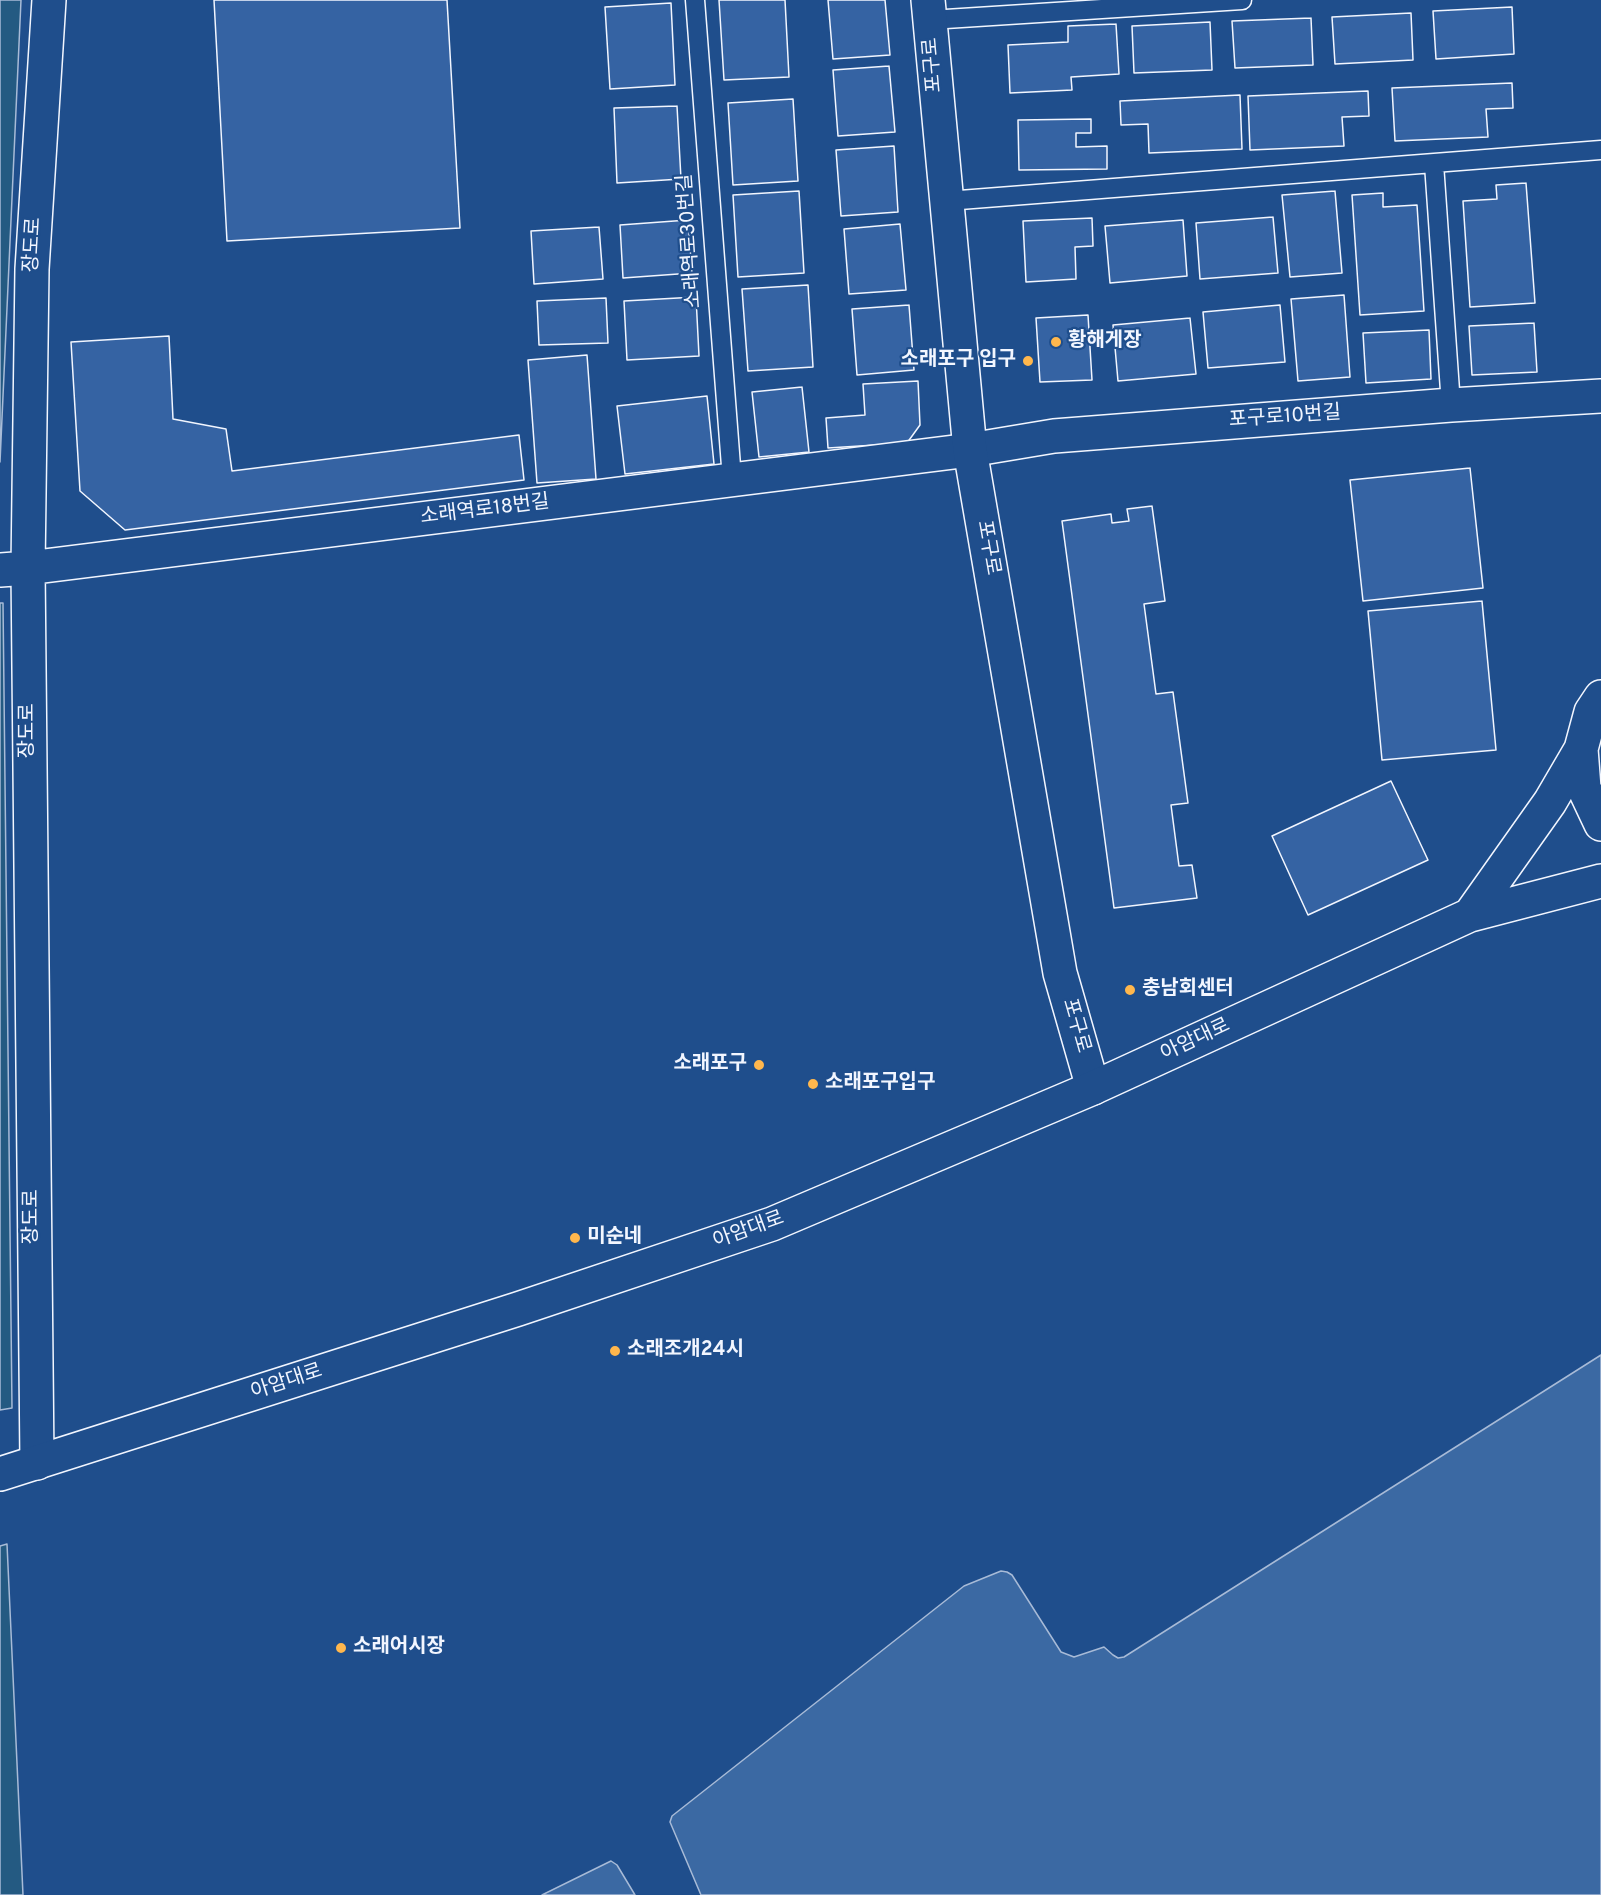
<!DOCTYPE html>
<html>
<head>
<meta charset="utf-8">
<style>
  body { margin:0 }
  canvas { display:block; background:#1f4e8c }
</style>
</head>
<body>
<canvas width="1601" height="1895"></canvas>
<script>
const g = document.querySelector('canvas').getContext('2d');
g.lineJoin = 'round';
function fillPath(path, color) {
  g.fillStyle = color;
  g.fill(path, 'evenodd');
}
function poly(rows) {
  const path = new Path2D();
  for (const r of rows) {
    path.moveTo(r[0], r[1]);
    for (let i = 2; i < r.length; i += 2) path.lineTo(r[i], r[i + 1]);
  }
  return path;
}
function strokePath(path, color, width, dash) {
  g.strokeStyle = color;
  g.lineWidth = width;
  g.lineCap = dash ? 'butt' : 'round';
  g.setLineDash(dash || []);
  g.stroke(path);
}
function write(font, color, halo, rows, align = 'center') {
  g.font = font + ' Overpass,"Noto Sans KR",sans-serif';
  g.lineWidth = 4.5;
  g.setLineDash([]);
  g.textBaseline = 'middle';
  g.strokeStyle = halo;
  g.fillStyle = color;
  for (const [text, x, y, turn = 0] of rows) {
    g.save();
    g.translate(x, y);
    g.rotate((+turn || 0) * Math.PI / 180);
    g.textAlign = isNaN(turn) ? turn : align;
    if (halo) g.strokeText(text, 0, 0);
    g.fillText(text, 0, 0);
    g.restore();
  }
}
const green = poly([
  [0,0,21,0,0,462,0,0],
  [0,603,3,603,12,1408,0,1410,0,603],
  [7,1544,23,1895,0,1895,0,1546,7,1544]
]);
const water = poly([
  [1601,1355,1601,1895,701,1895,670,1822,672,1816,964,1586,1001,1571,1007,1572,1012,1575,1061,1652,1074,1657,1104,1647,1113,1655,1118,1658,1124,1657,1601,1355],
  [611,1861,617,1865,635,1895,542,1895,611,1861]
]);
const building = poly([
  [214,0,447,0,460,228,227,241,214,0],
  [719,0,785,0,789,77,724,80,719,0],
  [828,0,885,0,890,55,833,59,828,0],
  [671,3,675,85,610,89,605,7,671,3],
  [1512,7,1514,54,1436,59,1433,11,1512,7],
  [1411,13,1413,60,1335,64,1332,17,1411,13],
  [1311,18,1313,65,1235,68,1232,21,1311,18],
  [1210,22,1212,70,1134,73,1132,26,1210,22],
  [1116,24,1119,74,1071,77,1072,90,1010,93,1008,45,1068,42,1068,26,1116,24],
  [889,66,895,132,838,136,833,70,889,66],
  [1512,83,1513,108,1486,109,1488,137,1395,141,1392,88,1512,83],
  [1368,91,1369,116,1342,117,1344,146,1250,150,1248,96,1368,91],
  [1240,95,1242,149,1149,153,1148,124,1121,125,1120,101,1240,95],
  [793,99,798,181,733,185,728,103,793,99],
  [677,106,681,179,617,183,614,108,677,106],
  [1091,119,1091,133,1076,133,1076,147,1107,146,1107,169,1019,170,1018,120,1091,119],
  [894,146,898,212,841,216,836,150,894,146],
  [1526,183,1535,303,1470,307,1463,201,1497,199,1496,185,1526,183],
  [799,191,804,273,738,277,733,195,799,191],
  [1335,191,1342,273,1290,277,1282,195,1335,191],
  [1383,193,1383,207,1417,205,1424,311,1360,315,1352,195,1383,193],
  [1273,217,1278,273,1200,279,1196,223,1273,217],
  [1092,218,1093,246,1075,247,1076,279,1026,282,1023,221,1092,218],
  [688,220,692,273,623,278,620,225,688,220],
  [1183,220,1187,276,1110,283,1105,226,1183,220],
  [900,224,906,290,849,294,844,229,900,224],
  [599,227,603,279,534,284,531,231,599,227],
  [808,285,813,367,748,371,742,289,808,285],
  [1344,295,1350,377,1298,381,1291,299,1344,295],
  [696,297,699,356,627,360,624,301,696,297],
  [606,298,608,343,539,345,537,301,606,298],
  [909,305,914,370,857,375,852,309,909,305],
  [1280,305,1285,362,1208,368,1203,312,1280,305],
  [1088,315,1092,380,1040,382,1036,318,1088,315],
  [1190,318,1196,374,1118,381,1113,325,1190,318],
  [1534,323,1537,372,1472,375,1469,326,1534,323],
  [1429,330,1431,379,1366,383,1363,333,1429,330],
  [169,336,173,419,226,429,232,471,519,435,524,480,125,530,80,491,71,342,169,336],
  [587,355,596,479,537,483,528,360,587,355],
  [918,381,920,425,907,443,828,448,826,418,865,415,863,384,918,381],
  [802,387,809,452,759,457,752,392,802,387],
  [707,396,714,464,625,474,617,406,707,396],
  [1470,468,1483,588,1363,601,1350,480,1470,468],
  [1152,506,1165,601,1144,604,1156,694,1173,692,1188,803,1171,805,1179,866,1192,865,1197,898,1114,908,1062,521,1111,514,1112,523,1129,521,1127,509,1152,506],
  [1482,601,1496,750,1382,760,1368,611,1482,601],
  [1391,781,1428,860,1308,915,1272,836,1391,781]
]);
const service = poly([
  [695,0,732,479],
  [930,20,1242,0],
  [1434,164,1451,405],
  [947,201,1601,150]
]);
const minor = poly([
  [0,570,28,568,970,450,1054,436,1451,405,1601,396],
  [37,1463,28,568,32,269,49,0]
]);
const tertiary = poly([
  [928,0,970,450,1060,973,1093,1088]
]);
const primary = poly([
  [1601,697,1591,712,1581,749,1584,788,1601,824],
  [1581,749,1550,802,1470,915,1601,881],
  [0,1474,518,1309,772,1224,1093,1088,1470,915]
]);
const markers = [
  [1056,342,6,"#ffb74d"],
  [1028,361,6,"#ffb74d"],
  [1130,990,6,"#ffb74d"],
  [759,1065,6,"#ffb74d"],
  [813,1084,6,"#ffb74d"],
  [575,1238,6,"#ffb74d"],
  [615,1351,6,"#ffb74d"],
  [341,1648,6,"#ffb74d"]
];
const streetNames = [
  ["포구로",934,65,-95],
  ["소래역로30번길",691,241,-94],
  ["장도로",34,245,-87],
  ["포구로10번길",1285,418,-4],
  ["소래역로18번길",485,511,-7],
  ["포구로",987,548,80],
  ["장도로",29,731,-90],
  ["포구로",1075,1026,74],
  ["아암대로",1196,1041,-25],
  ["장도로",33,1217,-90],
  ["아암대로",749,1231,-20],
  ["아암대로",287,1383,-18]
];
const poiNames = [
  ["황해게장",1068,342],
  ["소래포구 입구",1016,361,"right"],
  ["충남회센터",1142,990],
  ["소래포구",747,1065,"right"],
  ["소래포구입구",825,1084],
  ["미순네",587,1238],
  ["소래조개24시",627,1351],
  ["소래어시장",353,1648]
];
fillPath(green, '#245a82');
strokePath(green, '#a8bbd7', 1.5);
fillPath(water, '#3b69a3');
strokePath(water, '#a8bbd7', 1.5);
fillPath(building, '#3563a3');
strokePath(building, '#f2f6ff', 1.5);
strokePath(service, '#f2f6ff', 21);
strokePath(minor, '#f2f6ff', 36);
strokePath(tertiary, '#f2f6ff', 36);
strokePath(primary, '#f2f6ff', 36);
strokePath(service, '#1f4e8c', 18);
strokePath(minor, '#1f4e8c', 33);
strokePath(tertiary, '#1f4e8c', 33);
strokePath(primary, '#1f4e8c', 33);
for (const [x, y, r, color] of markers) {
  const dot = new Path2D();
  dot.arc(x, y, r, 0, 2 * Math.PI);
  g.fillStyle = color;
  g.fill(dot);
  strokePath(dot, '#1f4e8c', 2);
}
write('20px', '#f2f6ff', '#1f4e8c', streetNames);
write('bold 20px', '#f2f6ff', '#1f4e8c', poiNames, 'left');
</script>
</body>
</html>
